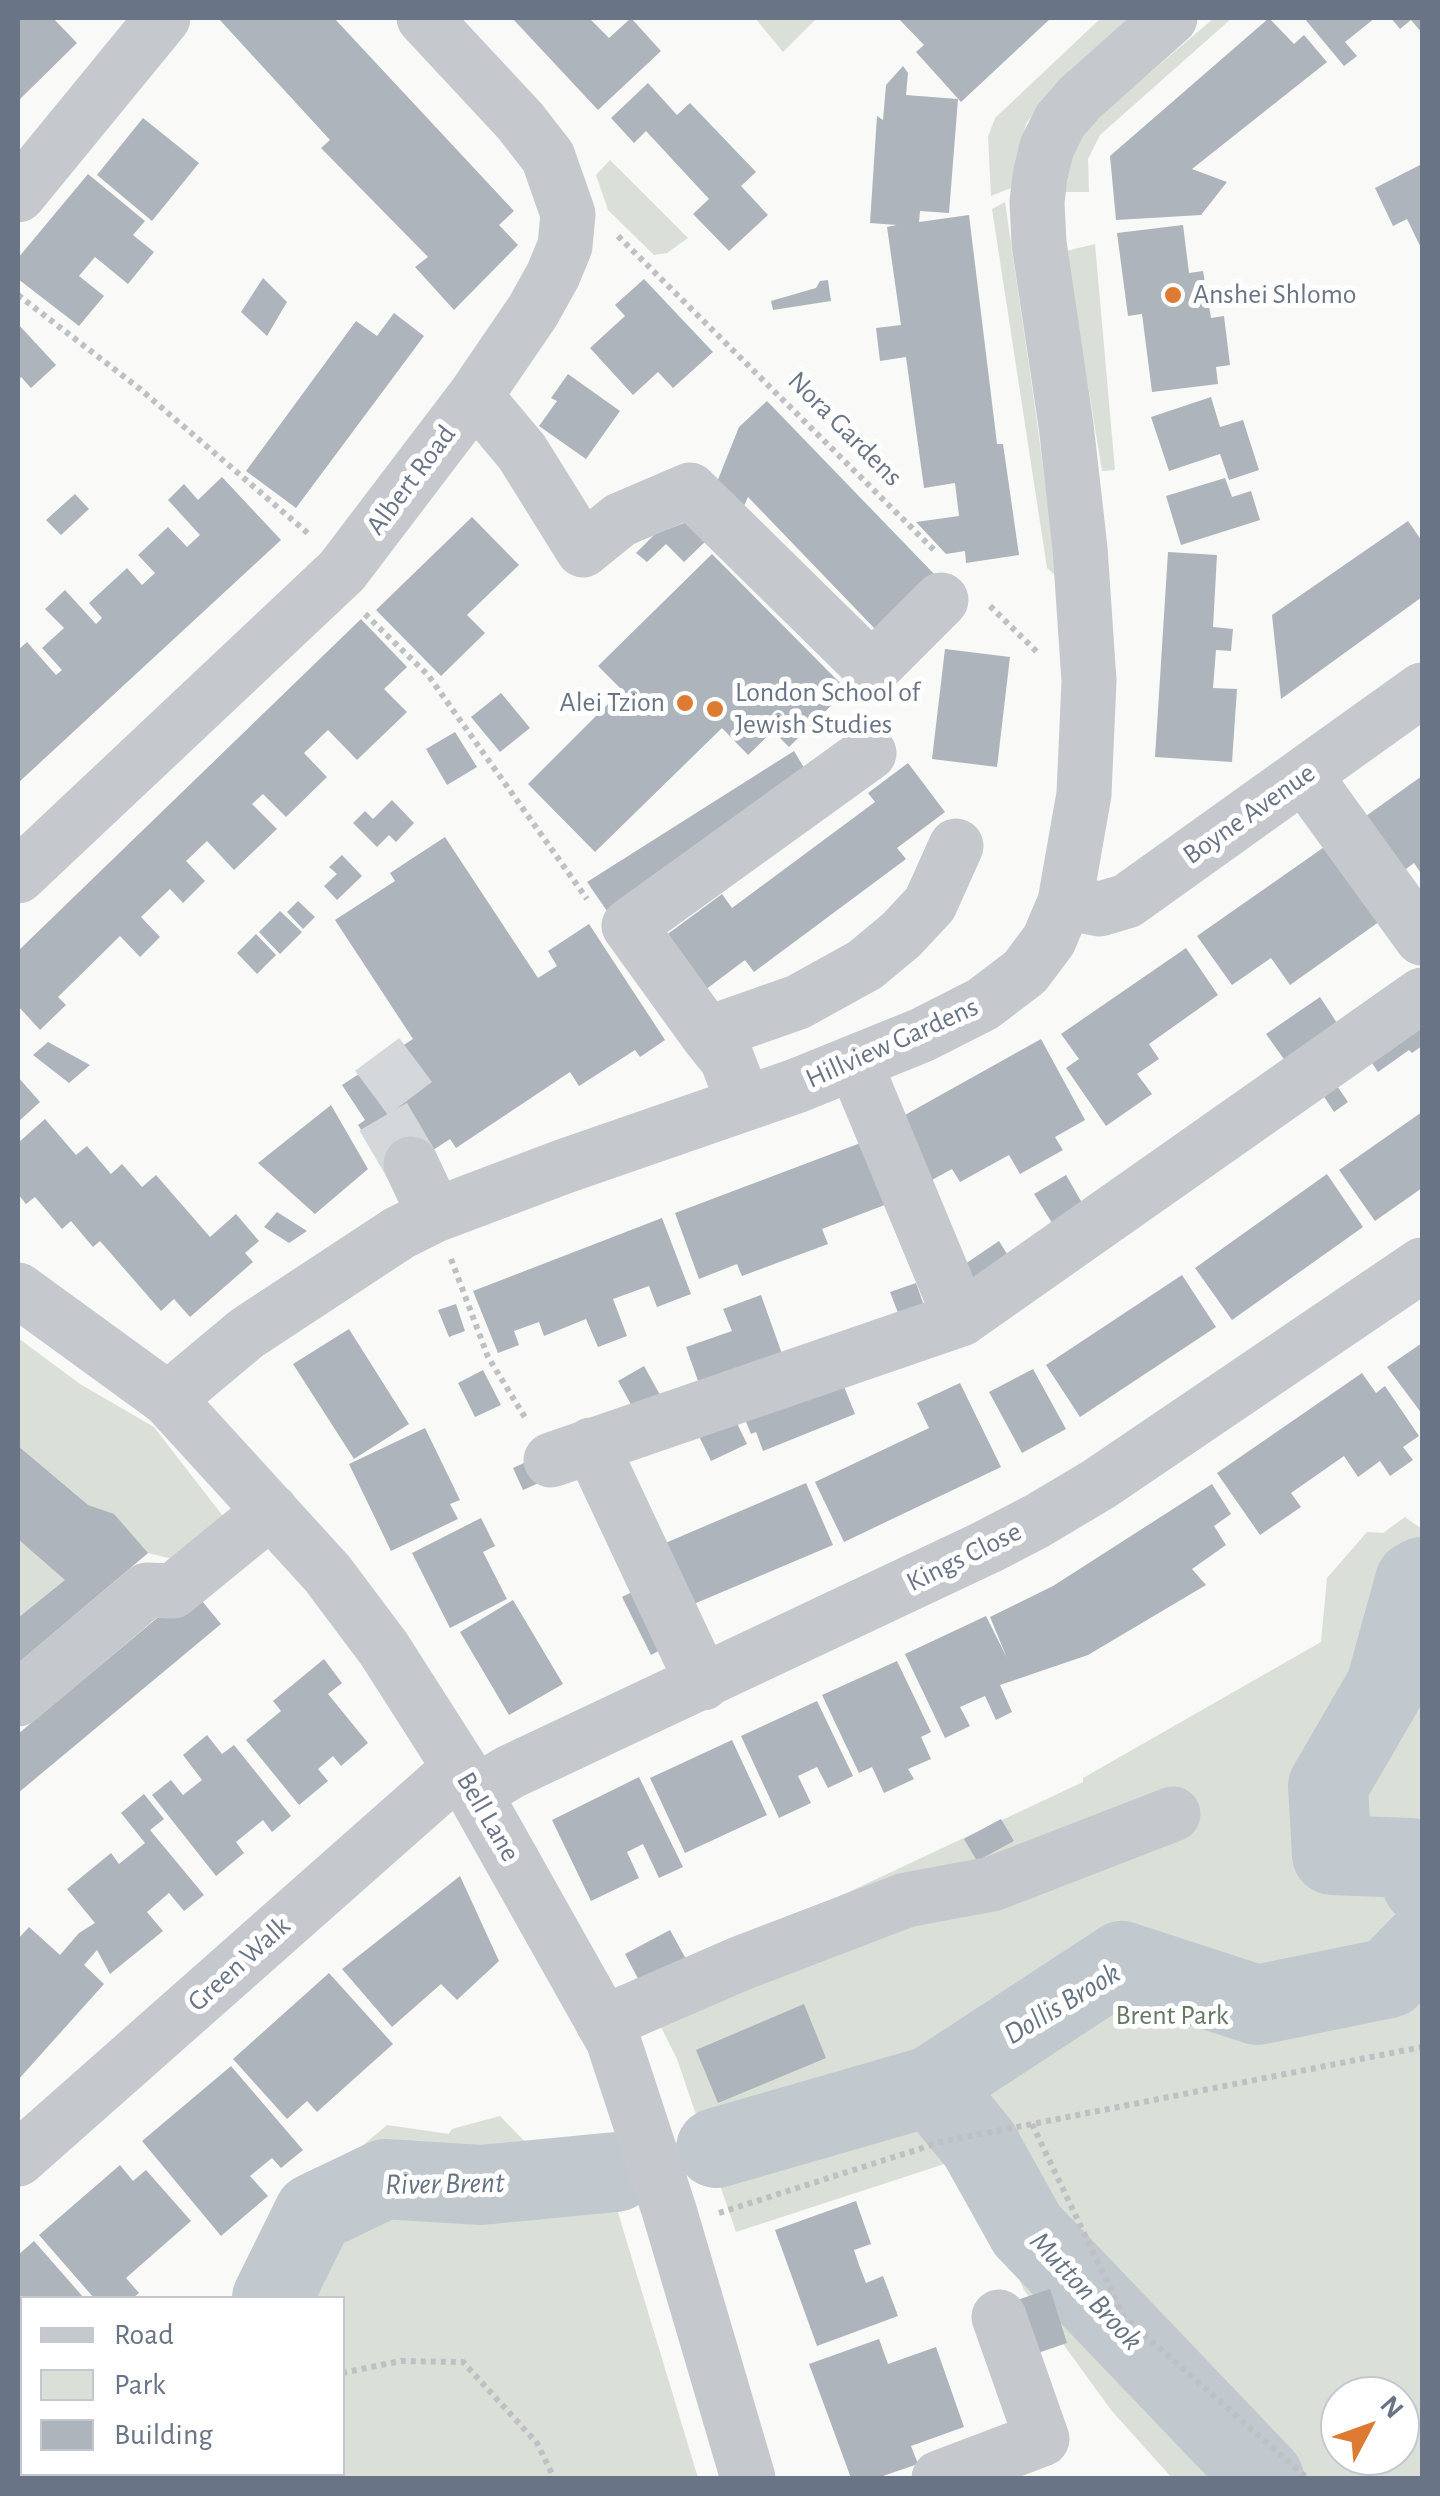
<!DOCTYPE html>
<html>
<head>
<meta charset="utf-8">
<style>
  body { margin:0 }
  #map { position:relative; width:1440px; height:2496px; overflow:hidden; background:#f9f9f7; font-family:"Alegreya Sans",sans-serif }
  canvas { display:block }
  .frame { position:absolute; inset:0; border:20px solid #697487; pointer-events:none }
  .legend { position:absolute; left:20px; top:2296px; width:325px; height:180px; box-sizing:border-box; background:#fff; border:2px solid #c3c7cf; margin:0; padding:12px 18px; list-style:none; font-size:30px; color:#697487 }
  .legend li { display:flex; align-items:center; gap:20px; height:50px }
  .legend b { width:50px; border:2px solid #c3c7cf }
  .north { position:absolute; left:1320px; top:2376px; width:100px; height:100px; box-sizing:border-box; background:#fff; border:2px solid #c3c7cf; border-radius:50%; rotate:49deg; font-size:28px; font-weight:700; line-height:40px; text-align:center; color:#697487 }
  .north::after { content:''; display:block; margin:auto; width:35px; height:45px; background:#de7b32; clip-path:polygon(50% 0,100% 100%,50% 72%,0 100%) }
</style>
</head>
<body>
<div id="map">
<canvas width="1440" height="2496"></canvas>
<div class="frame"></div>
<ul class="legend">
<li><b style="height:12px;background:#c5c8cc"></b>Road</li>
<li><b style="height:28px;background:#dae0d8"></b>Park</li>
<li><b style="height:28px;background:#aeb4bb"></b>Building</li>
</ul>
<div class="north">N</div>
</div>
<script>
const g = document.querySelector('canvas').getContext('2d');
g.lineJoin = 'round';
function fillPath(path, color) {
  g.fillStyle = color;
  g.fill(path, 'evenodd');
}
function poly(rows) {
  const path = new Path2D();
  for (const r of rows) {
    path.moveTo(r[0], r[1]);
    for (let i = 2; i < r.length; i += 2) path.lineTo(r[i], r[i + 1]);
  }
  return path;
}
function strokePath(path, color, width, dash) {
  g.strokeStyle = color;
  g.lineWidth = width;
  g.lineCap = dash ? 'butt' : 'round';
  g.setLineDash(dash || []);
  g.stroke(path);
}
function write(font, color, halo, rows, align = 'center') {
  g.font = font + ' "Alegreya Sans",sans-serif';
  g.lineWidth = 10;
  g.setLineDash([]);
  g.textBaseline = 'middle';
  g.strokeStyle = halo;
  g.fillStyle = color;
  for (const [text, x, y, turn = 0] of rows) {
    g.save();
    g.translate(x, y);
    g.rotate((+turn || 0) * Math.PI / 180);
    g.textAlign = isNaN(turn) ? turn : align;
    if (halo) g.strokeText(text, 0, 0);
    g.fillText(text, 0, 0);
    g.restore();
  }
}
const green = poly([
  [755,18,817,18,783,52],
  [1101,18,1134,18,1043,99,1026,124,1011,188,991,196,988,137,995,118],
  [1214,18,1232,18,1100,135,1088,159,1089,192,1065,192,1073,153,1091,123],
  [610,160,688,238,667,253,654,255,608,210,596,175],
  [1005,202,1034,400,1058,578,1047,568,992,209],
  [1095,244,1115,470,1102,471,1066,251],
  [18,1338,80,1384,154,1427,229,1524,185,1562,148,1553,18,1663],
  [1405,1517,1422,1529,1422,2478,1172,2478,1111,2410,1024,2290,966,2157,736,2232,677,2059,642,1989,1083,1782,1083,1778,1321,1642,1327,1578,1367,1532,1383,1533],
  [1340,2396,1400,2396,1400,2456,1340,2456],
  [500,2116,536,2153,595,2136,698,2478,33,2478,33,2474,342,2474,342,2298,254,2298,306,2193,387,2125,449,2134,452,2129]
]);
const river = poly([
  [1422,1577,1415,1581,1386,1686,1328,1786,1332,1855,1410,1858,1422,1884],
  [931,2086,979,2144,1027,2230,1264,2478],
  [716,2148,931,2086,1122,1961,1257,2005,1389,1978,1422,1944],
  [272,2298,314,2213,385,2179,481,2185,616,2172],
  [145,2478,150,2474]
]);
const building = poly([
  [18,18,53,18,77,43,18,101],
  [218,18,334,18,514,211,499,225,518,245,454,310,415,267,428,257,321,148,330,140],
  [512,18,589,18,609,38,631,18,661,51,598,110],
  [898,18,1051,18,961,102,916,52,924,45],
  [1269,18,1294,44,1304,35,1327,62,1192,169,1227,182,1201,215,1116,220,1110,156],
  [1304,18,1375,18,1345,42,1357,56,1344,66],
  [1391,18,1422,18,1422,33,1411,20,1400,29],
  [903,66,908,73,906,95,958,99,949,213,920,211,919,222,969,215,993,411,997,444,1003,444,1019,555,966,563,965,551,946,554,916,522,959,516,955,483,924,488,906,357,880,361,876,328,901,325,887,227,897,225,870,223,877,116,883,120,886,85],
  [648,83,677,115,690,103,756,172,741,186,768,215,729,251,693,214,709,199,646,131,634,143,611,118],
  [143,118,199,163,152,221,97,175],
  [1422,164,1422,250,1407,219,1393,226,1375,188],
  [88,174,145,221,133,235,154,252,128,284,95,257,79,276,104,296,79,326,18,279,18,258],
  [1183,225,1189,273,1203,271,1211,318,1224,316,1230,365,1216,367,1218,384,1152,392,1142,314,1128,316,1117,233],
  [263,278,287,302,267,336,241,312],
  [644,279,713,352,673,388,658,372,633,395,590,348,625,316,615,305],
  [828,280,831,301,773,310,771,301,816,288,820,281],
  [394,313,424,336,296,508,246,471,356,321,377,336],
  [18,324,56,365,31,388,21,377,18,380],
  [568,374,620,411,586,459,539,426,557,401,551,398],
  [1211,397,1220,427,1243,420,1259,470,1229,480,1220,454,1169,471,1151,417],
  [767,401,936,576,878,632,748,497,737,522,711,497,739,427],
  [222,477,281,540,18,783,18,650,27,642,56,675,62,670,42,648,64,628,45,609,65,590,96,624,102,618,89,603,127,568,142,585,155,573,138,555,168,527,187,547,200,535,168,500,184,484,198,500],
  [1225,478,1232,497,1251,491,1260,520,1181,545,1166,496],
  [75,494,89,509,61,535,46,520],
  [472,517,519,565,467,615,485,633,441,676,376,610],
  [692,520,708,539,684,562,666,544,647,562,636,553,655,534],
  [1408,521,1422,541,1422,597,1281,699,1272,615],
  [1168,552,1217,555,1213,627,1233,629,1231,651,1216,650,1213,688,1237,689,1232,762,1155,757],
  [712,554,847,690,789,747,773,731,748,755,722,728,595,852,528,784,622,690,598,666],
  [361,619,407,667,384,689,407,712,357,760,328,730,304,753,327,777,286,817,263,794,252,804,277,829,234,870,207,841,186,861,205,881,183,903,170,889,141,917,160,937,140,957,120,936,58,997,66,1005,40,1030,18,1006,18,951],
  [945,649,1010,657,997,767,932,759],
  [501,693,530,728,500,752,471,717],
  [455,732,477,767,447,785,426,749],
  [794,751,812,781,607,911,587,882],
  [908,763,945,812,897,848,906,859,754,972,745,960,705,990,665,936,722,894,732,908,875,802,868,793],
  [1422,776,1422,875,1414,863,1398,875,1359,821],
  [392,800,414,823,396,842,389,835,377,847,353,823,365,811,373,819],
  [445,837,538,978,557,966,548,951,589,924,665,1040,640,1057,635,1050,579,1086,570,1072,456,1148,450,1139,392,1177,358,1125,365,1120,342,1085,413,1039,335,920,395,881,390,873],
  [1330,843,1383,919,1290,985,1271,958,1232,985,1197,936],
  [342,855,362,876,337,900,324,886,337,874,329,867],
  [298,901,315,917,303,929,287,912],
  [280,911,302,932,280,954,259,932],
  [256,934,276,955,257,974,237,953],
  [1186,948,1218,995,1149,1044,1159,1059,1137,1074,1152,1094,1106,1126,1066,1068,1079,1059,1061,1034],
  [1320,997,1339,1026,1286,1062,1266,1034],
  [1422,1005,1422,1046,1412,1053,1409,1050,1378,1072,1361,1047],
  [1041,1039,1085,1120,1055,1137,1063,1150,1020,1174,1009,1155,960,1182,952,1169,921,1186,887,1125],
  [48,1042,90,1065,69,1083,33,1055],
  [1329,1074,1348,1102,1334,1112,1315,1083],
  [18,1077,40,1102,18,1122],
  [331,1105,368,1169,315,1214,258,1163],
  [1422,1112,1422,1188,1375,1221,1339,1170],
  [45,1119,76,1155,87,1146,111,1174,122,1164,142,1187,156,1175,210,1237,236,1214,259,1241,245,1253,253,1262,190,1317,174,1299,161,1311,100,1241,93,1247,71,1221,62,1229,35,1197,26,1204,18,1194,18,1143],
  [871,1139,895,1201,822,1229,828,1244,742,1276,737,1264,699,1279,675,1213],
  [1327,1174,1363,1227,1232,1320,1195,1268],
  [1066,1175,1085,1208,1054,1226,1034,1194],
  [277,1212,307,1231,289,1243,264,1227],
  [662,1218,691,1294,657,1307,649,1286,613,1299,627,1336,598,1347,586,1319,544,1336,539,1322,514,1331,519,1345,498,1353,473,1291],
  [999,1241,1009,1257,970,1283,959,1268],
  [1182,1275,1216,1327,1080,1417,1046,1365],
  [916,1283,927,1314,902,1323,890,1292],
  [761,1295,786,1365,703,1395,686,1347,732,1331,723,1309],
  [456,1304,465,1331,449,1337,438,1310],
  [349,1329,409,1424,354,1459,293,1364],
  [1422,1343,1422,1414,1387,1367],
  [644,1366,664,1402,638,1417,618,1381],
  [1033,1369,1066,1429,1022,1453,989,1392],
  [483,1370,501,1405,475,1417,458,1383],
  [1362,1373,1376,1393,1385,1386,1419,1436,1403,1447,1413,1460,1390,1476,1380,1461,1358,1477,1344,1456,1291,1493,1301,1507,1260,1535,1217,1473],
  [841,1379,855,1414,763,1451,756,1432,751,1434,744,1417],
  [960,1383,1001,1467,844,1542,815,1482,929,1428,917,1403],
  [731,1411,747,1444,711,1461,695,1428],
  [425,1428,460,1500,450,1504,458,1519,391,1551,349,1464],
  [18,1446,88,1505,114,1514,148,1553,18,1663,18,1618,65,1580,18,1539],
  [539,1456,550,1478,523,1490,513,1468],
  [806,1483,833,1545,682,1609,656,1547],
  [1212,1484,1231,1514,1214,1526,1226,1545,1192,1569,1206,1585,1088,1655,1000,1685,1012,1712,996,1720,985,1696,960,1707,970,1726,945,1738,905,1654,986,1616,1007,1658,990,1617,1053,1586],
  [481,1518,495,1546,483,1552,507,1599,450,1628,412,1553],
  [642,1587,671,1644,651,1655,622,1597],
  [192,1589,221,1624,18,1793,18,1734],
  [513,1600,563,1684,509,1715,460,1632],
  [324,1659,342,1683,328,1694,368,1743,341,1766,333,1756,318,1769,328,1781,299,1805,246,1740,281,1711,273,1701],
  [897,1661,931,1732,921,1737,931,1759,908,1769,914,1779,884,1793,872,1767,859,1773,822,1695],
  [817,1701,853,1776,828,1788,817,1767,798,1776,811,1803,779,1818,741,1736],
  [207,1735,222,1754,234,1745,291,1816,272,1832,263,1820,236,1842,244,1853,216,1876,152,1795,171,1780,183,1795,202,1780,183,1755],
  [732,1740,767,1815,685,1853,650,1778],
  [639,1777,683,1867,659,1878,643,1844,627,1852,639,1878,591,1901,552,1820],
  [144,1794,164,1819,150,1830,204,1895,184,1911,169,1893,147,1912,163,1931,110,1974,97,1950,84,1965,104,1984,18,2080,18,1939,29,1927,60,1955,79,1933,95,1923,67,1889,111,1853,119,1864,145,1843,121,1813],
  [1001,1819,1014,1841,977,1861,964,1839],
  [460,1876,499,1961,457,2000,441,1984,392,2027,342,1969],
  [670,1930,686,1959,641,1984,625,1954],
  [329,1973,393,2044,317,2112,307,2101,287,2119,233,2059],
  [804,2004,826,2058,718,2103,696,2050],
  [231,2066,303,2150,281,2168,272,2158,250,2176,268,2196,221,2236,142,2141],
  [120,2165,133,2181,146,2170,191,2221,126,2278,139,2293,133,2298,94,2298,39,2235],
  [856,2201,871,2244,854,2250,859,2265,866,2283,883,2276,898,2316,817,2346,775,2230],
  [34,2241,84,2298,22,2298,22,2374,18,2368,18,2255],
  [1050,2289,1067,2343,1035,2354,1017,2300],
  [879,2339,888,2364,936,2347,964,2427,911,2446,918,2464,877,2478,851,2478,809,2364]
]);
const minorTunnel = poly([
  [411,1164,370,1094,417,1059]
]);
const path = poly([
  [618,236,935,551],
  [18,295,140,389,310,535],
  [990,606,1038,653],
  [365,614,428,675,587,899],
  [451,1259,488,1357,526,1419],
  [1032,2124,1124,2317,1307,2478],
  [719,2213,941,2142,1422,2047],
  [342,2373,401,2361,463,2362,537,2443,554,2478],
  [209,2478,213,2474]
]);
const minor = poly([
  [18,195,163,18],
  [475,396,522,452,583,550,620,520,690,490,872,669,941,600],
  [1304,775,1422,938],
  [18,876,342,571,475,396,533,311,553,275,565,246,568,214,548,157,520,121,424,18],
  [1065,902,1100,909,1127,901,1422,690],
  [707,1034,629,926,869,753],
  [855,1064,961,1319],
  [744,1103,727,1059,707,1034,798,1002,865,965,901,935,930,904,956,846],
  [411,1164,435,1215],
  [18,1290,168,1399,327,1573,384,1649,460,1768,613,2040,669,2210,748,2478],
  [168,1399,247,1333,399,1233,435,1215,565,1166,796,1086,922,1035,983,1004,1025,972,1049,940,1065,902,1084,794,1089,681,1080,548,1066,425,1039,243,1037,202,1040,176,1047,147,1060,121,1080,98,1170,18],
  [591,1445,703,1683],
  [551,1460,961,1319,1422,995],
  [18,1699,147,1590,173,1591,271,1511],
  [475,1793,510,1772,987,1547,1037,1521,1099,1484,1422,1265],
  [603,2023,739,1964,906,1900,992,1884,1173,1814],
  [18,2159,460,1768],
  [939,2478,1042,2439,999,2317]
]);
const markers = [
  [1173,295,10,"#de7b32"],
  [685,703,10,"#de7b32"],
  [715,709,10,"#de7b32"]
];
const poiNames = [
  ["Anshei Shlomo",1193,295],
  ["London School of",735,693],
  ["Jewish Studies",735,725],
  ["Alei Tzion",665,703,"right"]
];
const streetNames = [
  ["Nora Gardens",845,429,45],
  ["Albert Road",411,480,-53],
  ["Boyne Avenue",1249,814,-35],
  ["Hillview Gardens",892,1043,-24],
  ["Kings Close",964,1557,-26],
  ["Bell Lane",488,1817,60],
  ["Green Walk",239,1964,-42]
];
const parkNames = [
  ["Brent Park",1172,2016]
];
const waterNames = [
  ["Dollis Brook",1062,2004,-31],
  ["River Brent",445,2184,-1],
  ["Mutton Brook",1086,2291,47]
];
fillPath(green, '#dae0d8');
strokePath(river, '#c1c8ce', 80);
fillPath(building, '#aeb4bb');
strokePath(minorTunnel, '#d5d8db', 55, [55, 28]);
strokePath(path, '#bfc0c3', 6, [5, 5]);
strokePath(minor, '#c5c8cc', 55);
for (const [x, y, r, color] of markers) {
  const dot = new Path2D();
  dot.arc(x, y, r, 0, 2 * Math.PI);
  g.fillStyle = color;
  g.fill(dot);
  strokePath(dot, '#fff', 4);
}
write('28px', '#697487', '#fff', poiNames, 'left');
write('28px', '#697487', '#fff', streetNames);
write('28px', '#647964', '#fff', parkNames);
write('italic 30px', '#657482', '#fff', waterNames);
</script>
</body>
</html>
